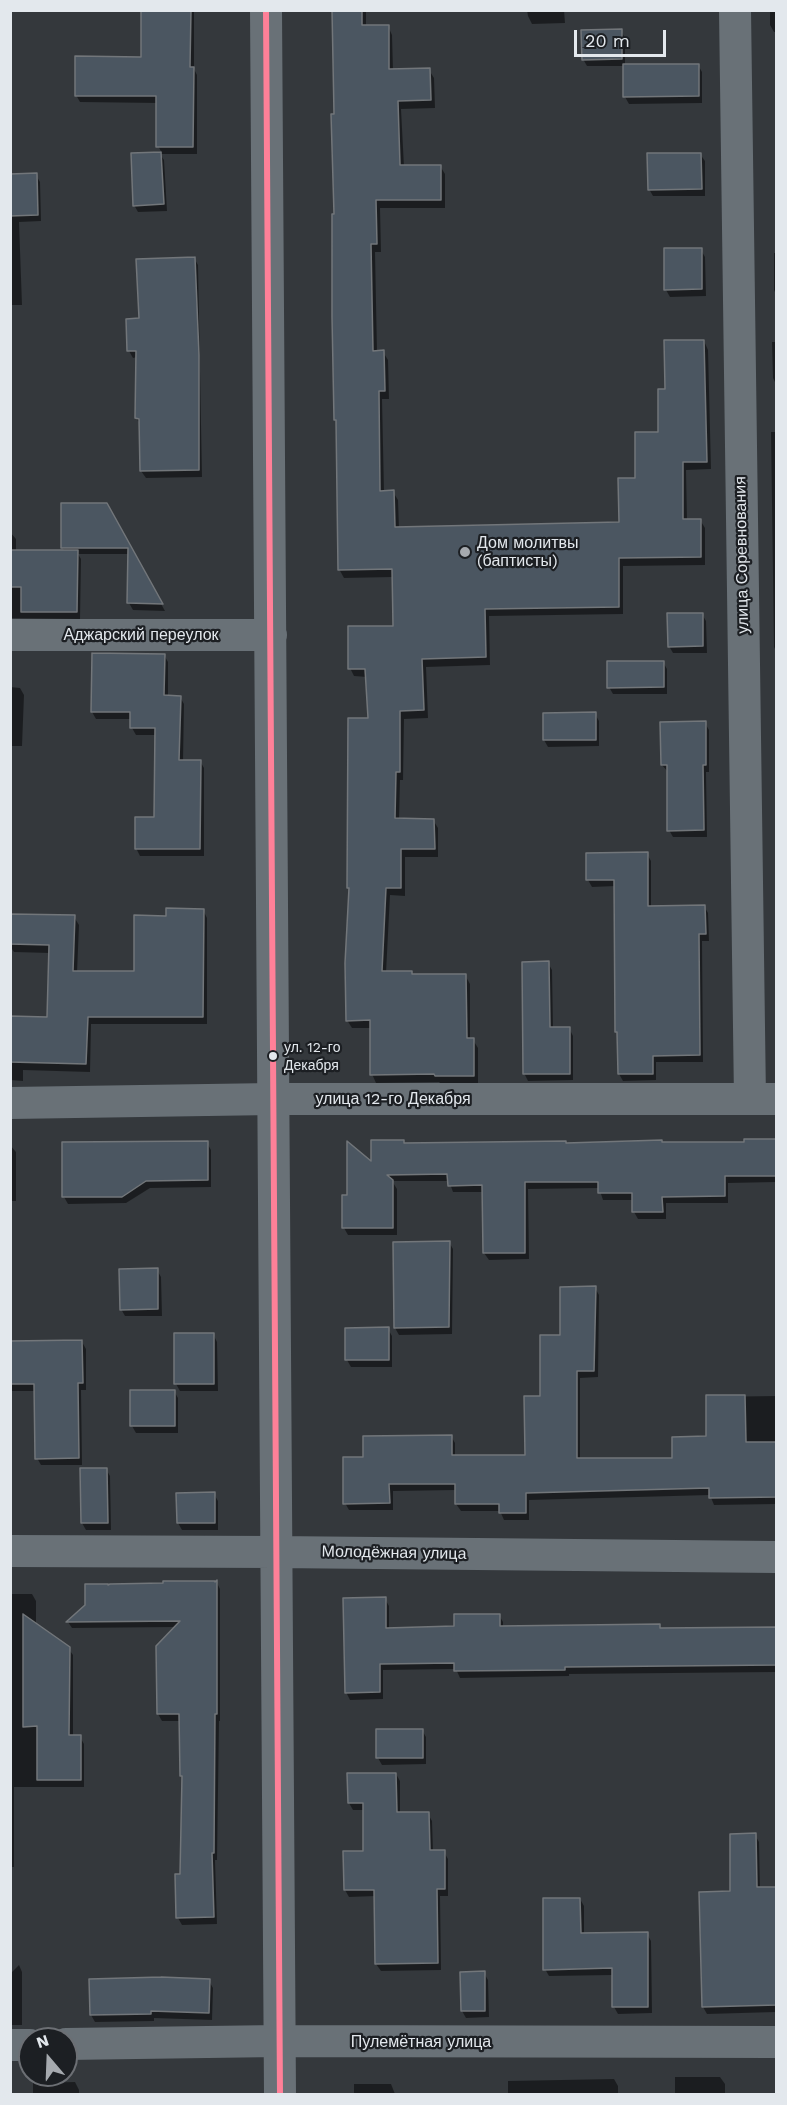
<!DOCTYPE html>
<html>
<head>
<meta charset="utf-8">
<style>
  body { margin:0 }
  #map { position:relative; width:787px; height:2105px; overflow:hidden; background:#34383c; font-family:"Work Sans",sans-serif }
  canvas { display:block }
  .frame { position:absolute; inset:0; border:12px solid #e3e8ed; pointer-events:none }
  .north { position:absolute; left:18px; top:2027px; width:60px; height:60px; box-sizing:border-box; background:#1c1f23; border:2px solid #6c6f74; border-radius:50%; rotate:341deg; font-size:16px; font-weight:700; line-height:24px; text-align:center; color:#e3e8ed }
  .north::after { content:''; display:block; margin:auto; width:21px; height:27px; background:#a6aaaf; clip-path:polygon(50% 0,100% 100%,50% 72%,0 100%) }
  .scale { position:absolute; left:574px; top:30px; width:92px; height:27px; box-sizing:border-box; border:3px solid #e3e8ed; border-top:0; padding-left:8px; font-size:18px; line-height:21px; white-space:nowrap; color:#e3e8ed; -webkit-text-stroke:4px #1c1f23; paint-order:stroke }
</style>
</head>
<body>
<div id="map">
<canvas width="787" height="2105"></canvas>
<div class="frame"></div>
<div class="north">N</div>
<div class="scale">20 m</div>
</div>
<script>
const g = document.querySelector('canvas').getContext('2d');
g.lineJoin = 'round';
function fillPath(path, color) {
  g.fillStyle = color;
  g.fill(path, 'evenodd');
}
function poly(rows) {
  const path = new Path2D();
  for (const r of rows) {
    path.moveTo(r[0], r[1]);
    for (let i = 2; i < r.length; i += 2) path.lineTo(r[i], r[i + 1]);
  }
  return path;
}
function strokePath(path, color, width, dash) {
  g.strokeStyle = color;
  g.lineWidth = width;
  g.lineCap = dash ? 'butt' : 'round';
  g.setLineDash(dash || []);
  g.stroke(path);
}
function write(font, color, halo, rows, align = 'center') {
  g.font = font + ' "Work Sans",sans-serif';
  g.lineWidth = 4.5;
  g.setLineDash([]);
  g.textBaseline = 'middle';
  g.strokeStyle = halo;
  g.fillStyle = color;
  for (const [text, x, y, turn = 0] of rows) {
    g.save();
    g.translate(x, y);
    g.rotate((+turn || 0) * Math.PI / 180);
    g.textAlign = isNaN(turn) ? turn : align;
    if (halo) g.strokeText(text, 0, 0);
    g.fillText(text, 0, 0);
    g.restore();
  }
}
const shadow = poly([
  [143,10,194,10,194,69,197,75,197,154,160,154,164,160,167,211,138,212,134,205,132,154,162,153,158,146,158,103,80,102,76,95,143,58],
  [332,10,366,10,366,27,388,26,392,35,393,71,429,70,434,78,435,108,401,109,404,167,440,166,445,174,445,208,380,208,381,252,375,252,377,352,383,352,388,360,389,399,382,399,384,492,393,492,398,500,399,529,620,524,637,479,660,434,666,390,704,341,708,350,711,469,686,470,687,520,700,520,705,528,705,565,623,566,623,614,489,616,490,665,426,667,428,718,404,719,403,780,400,780,399,820,433,820,438,828,438,857,405,857,405,896,390,895,386,973,413,976,465,975,470,984,470,1040,473,1040,478,1048,478,1084,441,1084,439,1082,376,1083,372,1074,371,1028,352,1028,347,1020,351,891,348,887,369,719,367,677,354,676,350,668,394,627,393,577,344,578,339,569,337,423,335,420,336,116],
  [527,10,564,10,565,23,532,24,528,16],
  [770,10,776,10,776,32,774,32,770,25],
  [621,31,625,38,625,66,698,65,702,72,702,103,629,104,625,97,624,66,587,66,583,59],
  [700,154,705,161,705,196,653,196,649,189],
  [36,175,40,182,41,221,19,222,22,305,10,305,10,176],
  [701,250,705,257,706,296,670,297,666,290],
  [774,253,776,253,776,294,774,290],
  [194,258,198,265,202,477,146,478,141,471,141,425,136,418,137,357,133,358,129,351,141,319],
  [772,342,776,342,776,384,773,378],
  [771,432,776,432,776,651,774,647],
  [106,504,165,611,133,610,129,603,129,554,78,554,81,559,80,619,10,618,10,532,16,539,16,552,65,552,62,547],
  [702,614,706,621,707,653,673,653,669,646],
  [93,655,164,655,168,662,168,697,180,697,184,704,183,761,200,761,204,768,204,856,140,856,136,848,156,818,157,735,136,735,132,728,132,719,96,719,92,712],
  [663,662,667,669,667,694,613,694,609,687],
  [10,687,20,688,24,695,22,746,10,746],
  [595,714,599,721,599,746,548,747,544,740],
  [705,723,709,730,709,772,706,772,707,837,673,837,669,830,668,772,662,765],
  [775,823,776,823,776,860,776,859],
  [647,854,651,861,651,907,704,906,708,913,709,941,702,941,703,1062,656,1062,656,1080,623,1081,619,1074,619,1036,617,1032,616,886,592,887,588,880],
  [203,910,207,918,207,1024,91,1024,90,1072,23,1070,23,1081,10,1080,10,1017,48,1018,50,953,14,952,10,946,10,916,74,917,79,925,77,973,135,972,167,917],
  [548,963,552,970,553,1029,569,1028,573,1036,573,1080,528,1081,524,1073],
  [776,1140,776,1182,728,1183,728,1203,666,1203,666,1219,638,1219,634,1212,634,1200,603,1200,599,1188,528,1189,529,1259,489,1260,484,1253,484,1192,453,1192,449,1181,392,1181,397,1189,397,1235,348,1235,344,1228,349,1196,373,1164,403,1142,405,1145,661,1142,662,1144,746,1143],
  [207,1143,211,1150,211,1187,150,1188,126,1203,68,1204,64,1197,63,1144],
  [10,1145,16,1152,16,1201,10,1201],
  [449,1242,453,1249,452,1334,399,1335,395,1328],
  [157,1270,161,1277,162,1316,125,1316,121,1309],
  [595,1288,599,1295,598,1377,580,1378,580,1459,674,1459,708,1438,707,1397,776,1396,776,1504,714,1505,710,1495,529,1500,529,1520,504,1520,500,1511,461,1511,456,1504,456,1490,393,1491,393,1510,349,1510,345,1503,365,1459,451,1436,455,1443,455,1457,526,1456,542,1397,562,1336],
  [346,1329,388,1329,392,1336,392,1367,351,1367,347,1360],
  [213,1334,217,1342,218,1391,180,1391,176,1384],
  [82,1342,86,1349,86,1390,81,1390,82,1465,41,1465,37,1458,36,1391,10,1391,10,1343],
  [174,1391,178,1398,178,1433,136,1433,132,1426],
  [106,1469,110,1476,111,1530,86,1530,82,1523],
  [214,1494,218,1501,218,1530,182,1530,178,1523],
  [217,1583,220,1589,220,1721,219,1721,217,1860,215,1860,217,1924,182,1925,178,1918,177,1875,182,1875,183,1779,181,1776,181,1721,162,1721,158,1714,157,1647,175,1627,72,1628,68,1622,107,1585],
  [10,1594,32,1594,36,1601,36,1625,68,1648,73,1655,73,1737,80,1737,84,1744,84,1787,14,1787,14,1867,12,1867,10,1892],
  [385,1599,389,1606,389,1629,455,1628,499,1615,503,1622,503,1628,659,1626,661,1629,776,1627,776,1672,569,1674,569,1676,460,1678,456,1669,383,1670,383,1699,350,1700,346,1692],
  [422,1730,426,1737,426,1764,382,1765,378,1758],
  [396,1774,400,1781,400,1814,428,1814,432,1821,433,1852,444,1852,448,1859,448,1896,440,1896,441,1970,381,1971,376,1964,376,1896,349,1897,345,1890,365,1853,364,1810,353,1810,349,1803,349,1775],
  [755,1835,759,1842,760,1889,776,1888,776,2012,707,2014,703,2007,732,1893],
  [580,1899,584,1906,584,1935,647,1934,651,1941,652,2013,618,2014,614,2007,613,1975,549,1976,545,1969],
  [19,1965,22,1972,22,2025,10,2025,10,1974],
  [484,1973,488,1980,489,2017,466,2018,462,2011],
  [209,1981,213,1988,212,2020,154,2018,154,2021,95,2022,91,2015],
  [675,2077,720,2077,725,2084,725,2094,675,2094],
  [614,2079,618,2086,618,2094,508,2094,508,2081],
  [75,2082,79,2090,79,2094,33,2094,33,2083],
  [354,2084,391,2084,395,2094,354,2094]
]);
const building = poly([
  [141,10,191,10,190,67,194,67,193,147,156,147,156,96,75,96,75,56,141,57,141,10],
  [332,10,362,10,362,25,389,25,389,69,430,68,431,100,398,101,400,165,441,165,441,200,376,200,377,244,371,244,373,351,384,350,385,391,379,391,380,491,394,490,395,527,619,522,618,478,635,478,635,432,658,432,658,389,665,389,664,340,704,340,707,462,683,462,683,519,701,519,701,557,619,558,619,607,485,609,486,657,422,659,424,710,400,711,400,772,396,772,395,818,434,819,435,849,401,849,401,888,386,888,382,971,412,971,412,974,466,974,467,1038,474,1038,474,1076,435,1076,434,1074,370,1075,370,1020,346,1021,345,963,349,888,347,888,348,718,368,718,365,669,348,669,348,626,393,626,392,569,338,570,336,420,334,420,332,317,332,214,334,214,331,114,334,114,332,10],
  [622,29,622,59,582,60,581,30,622,29],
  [623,64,699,64,699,96,623,97,623,64],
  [161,152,164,204,133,206,131,153,161,152],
  [647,153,701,153,702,189,648,190,647,153],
  [37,173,38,215,10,216,10,174,37,173],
  [664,248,702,248,702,289,664,290,664,248],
  [195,257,199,355,199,470,140,471,139,419,135,418,136,351,127,351,126,319,139,318,136,259,195,257],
  [61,503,107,503,163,604,127,603,128,548,61,548,61,503],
  [10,550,78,550,77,612,21,612,21,587,10,587,10,550],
  [667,613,703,613,703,646,668,647,667,613],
  [92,653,165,654,164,695,181,696,179,760,201,760,200,849,135,849,135,817,154,817,155,728,130,728,130,712,91,712,92,653],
  [607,661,664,661,664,687,607,688,607,661],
  [596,712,596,740,543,740,543,713,596,712],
  [706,721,706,765,703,765,704,830,667,831,667,765,661,765,660,722,706,721],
  [648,852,648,906,705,905,706,934,699,934,700,1055,653,1056,653,1074,618,1074,617,1032,615,1032,614,880,586,880,586,853,648,852],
  [166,908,204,909,203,1017,88,1017,86,1064,10,1062,10,1016,47,1017,49,945,10,944,10,914,75,915,73,971,134,971,134,915,166,916,166,908],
  [549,961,550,1027,570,1027,570,1074,523,1074,522,962,549,961],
  [744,1139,777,1139,777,1176,725,1176,725,1196,662,1197,663,1212,632,1212,632,1193,598,1193,598,1182,525,1182,525,1253,483,1253,482,1185,448,1186,447,1174,387,1175,393,1180,393,1228,342,1228,342,1195,347,1195,347,1141,371,1161,371,1140,404,1140,404,1143,566,1141,566,1143,662,1140,662,1142,744,1142,744,1139],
  [208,1141,208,1180,146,1181,122,1197,62,1197,62,1142,208,1141],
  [450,1241,449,1327,394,1328,393,1242,450,1241],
  [158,1268,158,1309,120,1310,119,1269,158,1268],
  [596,1286,594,1371,577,1371,577,1458,672,1458,672,1437,706,1436,706,1395,745,1395,746,1442,777,1442,777,1497,709,1498,709,1488,526,1493,526,1513,499,1513,499,1504,455,1504,455,1484,389,1484,390,1503,343,1504,343,1457,363,1457,363,1436,452,1435,452,1455,525,1455,524,1396,540,1396,540,1335,560,1335,560,1287,596,1286],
  [389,1327,389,1360,345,1360,345,1328,389,1327],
  [174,1333,214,1333,214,1384,174,1384,174,1333],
  [82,1340,83,1383,78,1383,79,1458,35,1459,34,1384,10,1384,10,1341,82,1340],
  [130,1390,175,1390,175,1426,130,1426,130,1390],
  [80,1468,107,1468,108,1523,81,1523,80,1468],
  [215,1492,215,1523,177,1523,176,1493,215,1492],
  [217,1580,217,1714,215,1714,214,1853,212,1853,214,1917,176,1918,175,1874,180,1874,182,1776,180,1776,179,1714,157,1714,156,1646,180,1621,66,1622,85,1605,85,1584,108,1584,108,1585,110,1584,163,1583,163,1581,215,1581,215,1582,217,1580],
  [386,1597,386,1628,454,1626,454,1614,500,1614,500,1626,660,1624,660,1628,777,1627,777,1665,565,1667,565,1670,454,1671,454,1663,380,1664,380,1692,345,1693,343,1598,386,1597],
  [23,1614,70,1647,69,1735,81,1735,81,1780,37,1780,37,1726,23,1727,23,1614],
  [376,1729,423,1729,423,1758,376,1758,376,1729],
  [347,1773,396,1773,397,1812,429,1812,430,1850,445,1850,445,1889,437,1889,438,1963,375,1964,374,1890,344,1890,343,1851,363,1851,363,1803,348,1803,347,1773],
  [756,1833,757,1887,777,1887,777,2005,702,2007,699,1892,730,1891,730,1834,756,1833],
  [543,1898,580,1898,581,1933,648,1932,648,2007,612,2007,612,1968,543,1970,543,1898],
  [485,1971,485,2011,461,2011,460,1972,485,1971],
  [161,1977,210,1979,209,2013,151,2011,151,2014,90,2015,89,1979,161,1977]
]);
const minor = poly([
  [266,10,280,2094],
  [735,10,750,1099],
  [10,635,271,635],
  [10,1103,273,1099,776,1099],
  [10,1551,276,1552,776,1557],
  [66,2044,278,2041,776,2042],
  [10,2045,30,2045]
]);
const bus1 = poly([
  [266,10,280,2094]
]);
const markers = [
  [465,552,6,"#a6aaaf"],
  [273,1056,5,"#e3e8ed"]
];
const busNames = [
  ["ул. 12-го",284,1048],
  ["Декабря",284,1066]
];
const poiNames = [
  ["Дом молитвы",477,543],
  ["(баптисты)",477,561]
];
const streetNames = [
  ["улица Соревнования",742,555,-91],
  ["Аджарский переулок",141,635],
  ["улица 12-го Декабря",393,1099],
  ["Молодёжная улица",394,1553,1],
  ["Пулемётная улица",421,2042]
];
fillPath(shadow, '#0007');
fillPath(building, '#4b5661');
strokePath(building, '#72767a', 1.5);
strokePath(minor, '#697177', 32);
strokePath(bus1, '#ff8098', 6);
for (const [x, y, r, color] of markers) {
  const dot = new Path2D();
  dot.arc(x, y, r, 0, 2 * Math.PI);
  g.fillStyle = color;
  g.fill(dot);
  strokePath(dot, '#1c1f23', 2);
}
write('14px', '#e3e8ed', '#1c1f23', busNames, 'left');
write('16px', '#e3e8ed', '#1c1f23', poiNames, 'left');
write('16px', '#e3e8ed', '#1c1f23', streetNames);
</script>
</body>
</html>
